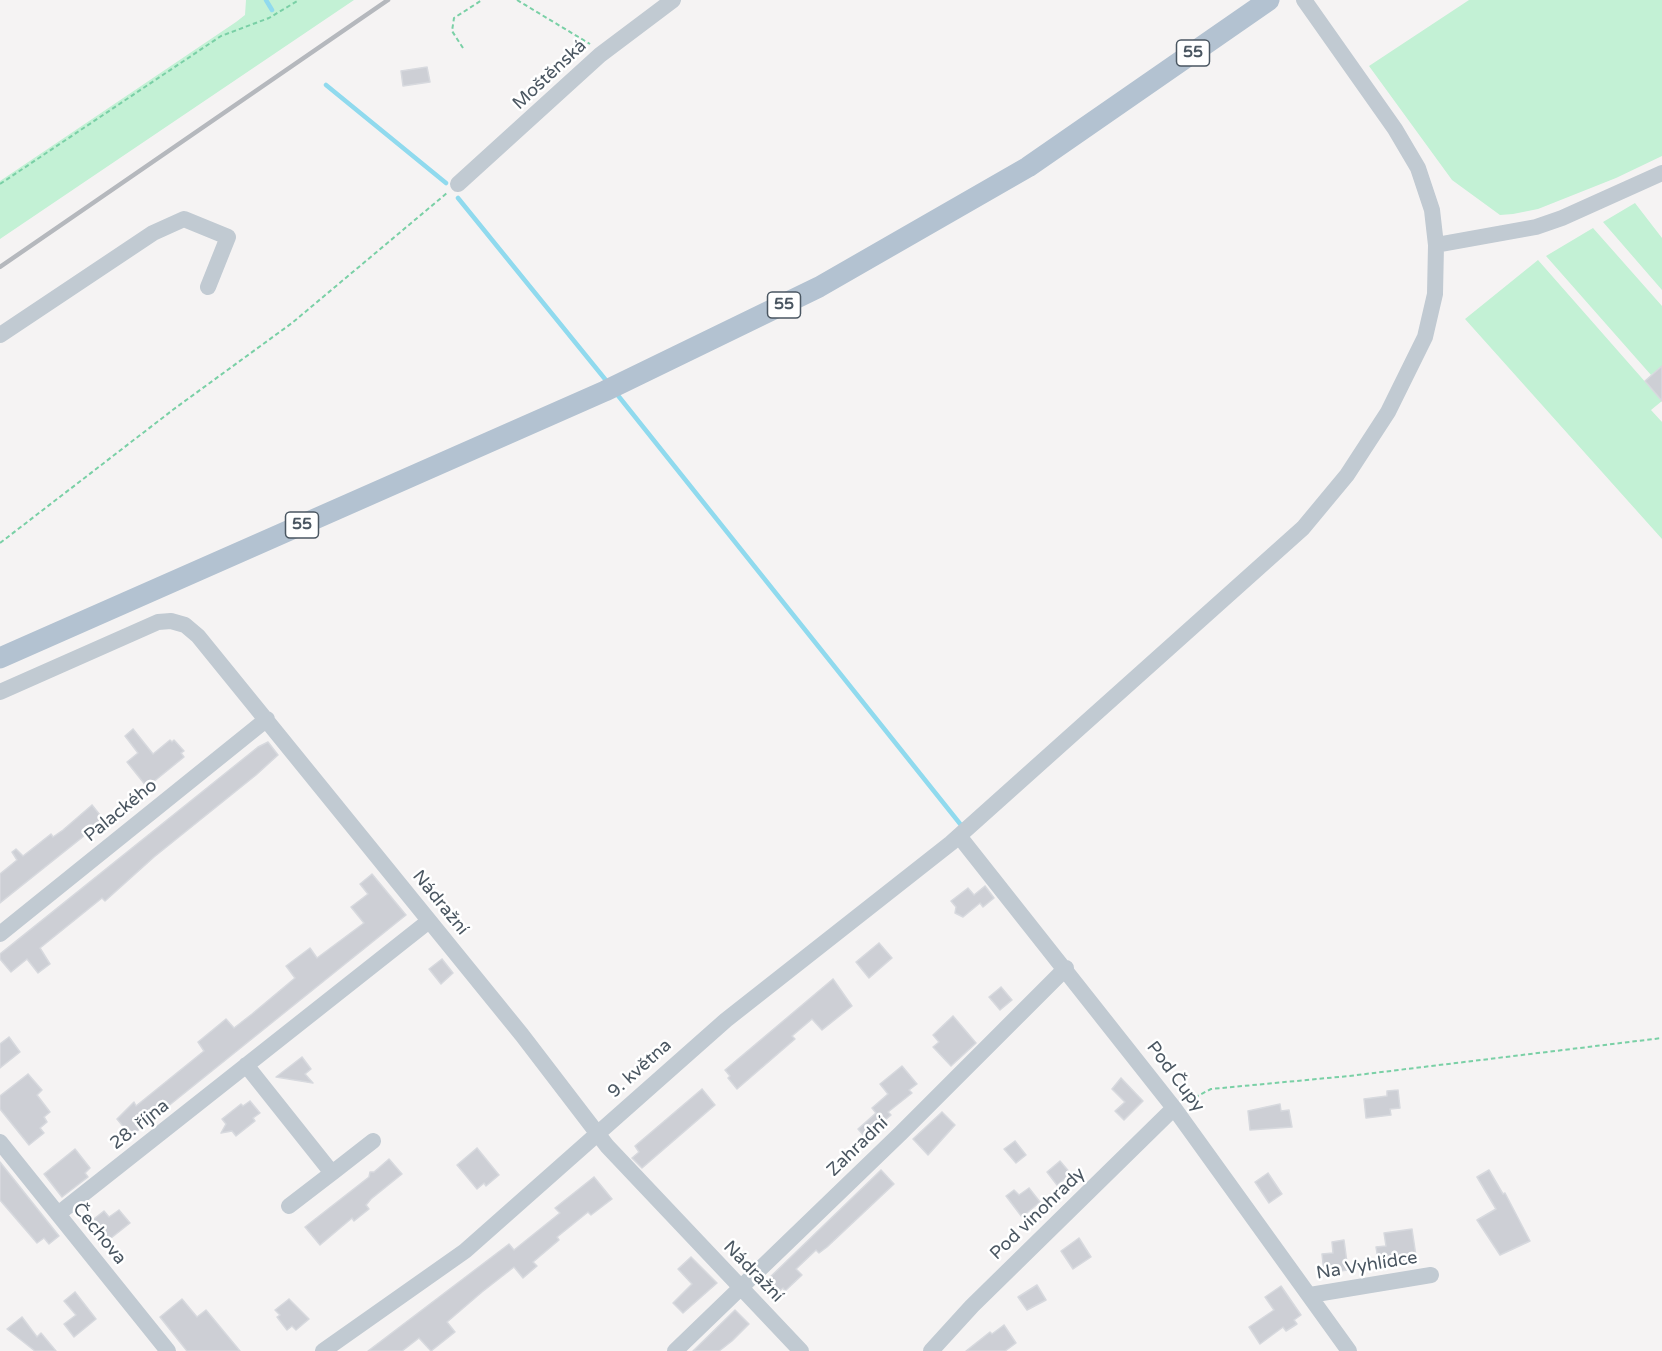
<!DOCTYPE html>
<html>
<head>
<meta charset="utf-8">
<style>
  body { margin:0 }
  canvas { display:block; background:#f5f3f3 }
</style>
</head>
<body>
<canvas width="1662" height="1351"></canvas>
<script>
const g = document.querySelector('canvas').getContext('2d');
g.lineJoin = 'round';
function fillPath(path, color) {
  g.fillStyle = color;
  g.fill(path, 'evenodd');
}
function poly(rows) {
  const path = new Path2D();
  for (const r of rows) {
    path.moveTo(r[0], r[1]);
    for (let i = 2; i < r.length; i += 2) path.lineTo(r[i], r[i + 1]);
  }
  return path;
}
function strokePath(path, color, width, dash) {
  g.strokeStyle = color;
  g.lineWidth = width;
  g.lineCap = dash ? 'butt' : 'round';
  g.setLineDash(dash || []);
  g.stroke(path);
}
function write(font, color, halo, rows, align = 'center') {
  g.font = font + ' "Varela Round",sans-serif';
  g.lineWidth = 5;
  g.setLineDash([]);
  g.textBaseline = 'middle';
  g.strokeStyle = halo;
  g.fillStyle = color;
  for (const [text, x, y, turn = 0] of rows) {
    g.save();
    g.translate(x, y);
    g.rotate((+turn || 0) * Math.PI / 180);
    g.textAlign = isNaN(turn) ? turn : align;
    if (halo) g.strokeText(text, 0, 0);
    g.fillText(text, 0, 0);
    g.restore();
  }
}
const green = poly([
  [246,0,354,0,0,239,0,181,236,22,245,15],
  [1469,0,1662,0,1662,156,1616,178,1538,209,1513,214,1500,215,1452,180,1369,66],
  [1635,203,1662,238,1662,290,1603,222],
  [1593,228,1662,306,1662,366,1651,375,1546,256],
  [1538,260,1662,401,1651,410,1662,422,1662,539,1465,319]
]);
const stream = poly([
  [266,0,272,10],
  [326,85,446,183],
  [458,198,609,384],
  [616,393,961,825]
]);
const building = poly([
  [427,67,430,82,403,86,401,71,427,67],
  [1662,366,1662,401,1645,381,1662,366],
  [133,729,153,754,170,740,172,742,174,740,184,751,181,753,184,757,147,787,127,762,138,753,125,736,133,729],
  [268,742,278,755,256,775,154,857,105,901,102,898,40,948,50,964,38,973,27,959,11,972,0,959,0,954,258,747,268,742],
  [92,805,104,820,0,903,0,874,17,860,12,852,16,849,23,856,51,834,53,837,63,830,92,805],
  [372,874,406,915,131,1136,117,1119,134,1102,136,1106,204,1051,198,1042,226,1019,234,1028,252,1014,295,978,286,966,310,948,317,958,364,923,351,907,368,894,360,884,372,874],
  [985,886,994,898,983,907,980,903,963,917,955,913,956,907,951,901,968,888,974,895,985,886],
  [879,943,892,958,869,978,856,962,879,943],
  [442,959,453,973,441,984,429,969,442,959],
  [833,979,852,1006,822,1030,812,1019,792,1036,795,1039,737,1089,728,1078,730,1076,725,1070,833,979],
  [1001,987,1012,1000,1000,1010,989,997,1001,987],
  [953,1016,976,1043,951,1066,933,1047,939,1042,933,1035,953,1016],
  [9,1037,20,1052,0,1068,0,1044,9,1037],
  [302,1057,311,1069,305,1074,313,1083,276,1077,302,1057],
  [902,1066,917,1084,909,1090,912,1093,888,1112,891,1115,865,1137,858,1129,876,1113,872,1108,888,1094,880,1084,902,1066],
  [28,1074,42,1090,37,1095,50,1112,44,1117,47,1122,40,1128,44,1133,29,1145,0,1109,0,1096,28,1074],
  [1121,1078,1143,1101,1124,1120,1115,1111,1125,1102,1112,1089,1121,1078],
  [702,1089,715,1105,642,1168,632,1158,639,1152,635,1146,702,1089],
  [1398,1090,1400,1108,1390,1109,1391,1115,1366,1118,1364,1099,1387,1096,1387,1091,1398,1090],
  [250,1101,260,1113,253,1118,255,1121,236,1136,232,1131,221,1133,226,1124,222,1119,241,1104,243,1106,250,1101],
  [1280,1104,1281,1111,1289,1110,1292,1127,1250,1130,1248,1111,1280,1104],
  [942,1112,955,1125,928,1155,913,1139,942,1112],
  [1015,1141,1026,1155,1016,1163,1004,1149,1015,1141],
  [477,1148,499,1175,486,1186,484,1183,477,1189,457,1165,477,1148],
  [75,1149,90,1168,85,1173,88,1177,62,1197,44,1174,75,1149],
  [389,1159,402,1174,371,1199,366,1205,369,1209,354,1221,352,1218,320,1245,305,1227,369,1177,370,1172,374,1172,389,1159],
  [1060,1161,1071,1174,1057,1185,1047,1172,1060,1161],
  [0,1162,59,1236,49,1244,44,1238,37,1243,0,1200,0,1162],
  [881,1170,894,1184,827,1247,819,1253,816,1250,796,1269,802,1275,785,1291,783,1288,776,1294,765,1282,881,1170],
  [1489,1170,1503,1194,1505,1193,1530,1241,1500,1255,1477,1220,1496,1209,1477,1177,1489,1170],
  [1268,1173,1282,1194,1269,1203,1255,1182,1268,1173],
  [594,1177,612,1199,591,1215,588,1212,557,1237,559,1240,533,1262,537,1266,523,1278,514,1267,482,1292,447,1322,455,1332,431,1351,419,1338,402,1351,368,1351,509,1244,514,1250,560,1213,555,1208,594,1177],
  [1029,1188,1040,1202,1022,1217,1006,1196,1014,1190,1019,1195,1029,1188],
  [119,1210,130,1223,106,1242,90,1222,104,1211,109,1217,119,1210],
  [1412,1229,1416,1256,1407,1257,1407,1262,1379,1266,1376,1247,1386,1246,1384,1233,1412,1229],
  [1079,1238,1091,1257,1073,1269,1061,1251,1079,1238],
  [1344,1240,1348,1270,1324,1273,1322,1254,1333,1253,1332,1242,1344,1240],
  [691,1257,717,1283,683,1313,673,1303,692,1284,678,1269,691,1257],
  [1037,1285,1046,1300,1027,1310,1018,1297,1037,1285],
  [1281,1286,1301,1315,1294,1320,1297,1324,1286,1331,1283,1327,1260,1344,1249,1327,1274,1310,1265,1297,1281,1286],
  [75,1292,96,1319,74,1337,64,1324,76,1315,64,1301,75,1292],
  [182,1299,197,1317,206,1310,240,1351,187,1351,160,1317,182,1299],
  [289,1299,309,1319,296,1330,292,1326,287,1330,277,1317,280,1315,275,1310,289,1299],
  [735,1310,749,1324,732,1341,719,1351,693,1351,735,1310],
  [22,1317,37,1337,41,1333,56,1351,35,1351,7,1329,22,1317],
  [1004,1325,1016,1343,1005,1351,966,1351,990,1332,992,1334,1004,1325]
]);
const path = poly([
  [517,0,590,44],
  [463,48,452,31,454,18,482,0],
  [0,184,221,36,269,18,299,0],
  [0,543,174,409,292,323,447,193],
  [1188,1101,1211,1089,1349,1076,1662,1038]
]);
const minor = poly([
  [458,184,600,55,673,0],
  [1436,245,1536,227,1562,218,1662,173],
  [0,335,153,233,184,219,228,237,208,287],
  [0,692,158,622,171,621,185,625,198,636,522,1035,607,1146,801,1351],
  [959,836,1174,1108,1349,1351],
  [0,934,267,719],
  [246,1065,332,1173,373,1141],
  [0,1142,168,1351],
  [289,1206,332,1173],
  [58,1214,429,921],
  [1310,1295,1431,1275],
  [323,1351,465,1251,726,1020,951,843,1303,528,1347,475,1388,412,1425,337,1435,294,1436,245,1432,210,1418,168,1395,129,1304,0],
  [675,1351,901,1133,1066,968],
  [931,1351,972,1306,1174,1108]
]);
const major = poly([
  [0,658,605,391,819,287,1028,167,1269,0]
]);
const rail = poly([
  [0,267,388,0]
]);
const shields = [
  [1193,53,33],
  [784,305,33],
  [302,525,33]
];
const shieldNames = [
  ["55",1193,53],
  ["55",784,305],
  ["55",302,525]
];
const streetNames = [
  ["Moštěnská",550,75,-43],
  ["Palackého",121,811,-39],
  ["Nádražní",440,903,51],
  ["9. května",640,1069,-42],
  ["Pod Čupy",1175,1077,53],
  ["28. října",140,1125,-38],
  ["Zahradní",858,1147,-44],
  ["Pod vinohrady",1038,1214,-44],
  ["Čechova",99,1234,51],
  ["Na Vyhlídce",1367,1266,-9],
  ["Nádražní",753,1272,46]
];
fillPath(green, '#c3f1d5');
strokePath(stream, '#90daee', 4.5);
fillPath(building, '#cdcfd5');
strokePath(building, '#d7d9de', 1.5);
strokePath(path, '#7ad0a6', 2, [4.5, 3]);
strokePath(minor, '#c1cad2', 16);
strokePath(major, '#b3c2d1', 21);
strokePath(rail, '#b5b8bd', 4.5);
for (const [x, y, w] of shields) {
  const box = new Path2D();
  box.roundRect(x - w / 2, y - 13, w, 26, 4.5);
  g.fillStyle = '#fff';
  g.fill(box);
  strokePath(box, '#4a5661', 1.5);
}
write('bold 16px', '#4a5661', null, shieldNames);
write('18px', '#4a5661', '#fff', streetNames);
</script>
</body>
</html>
